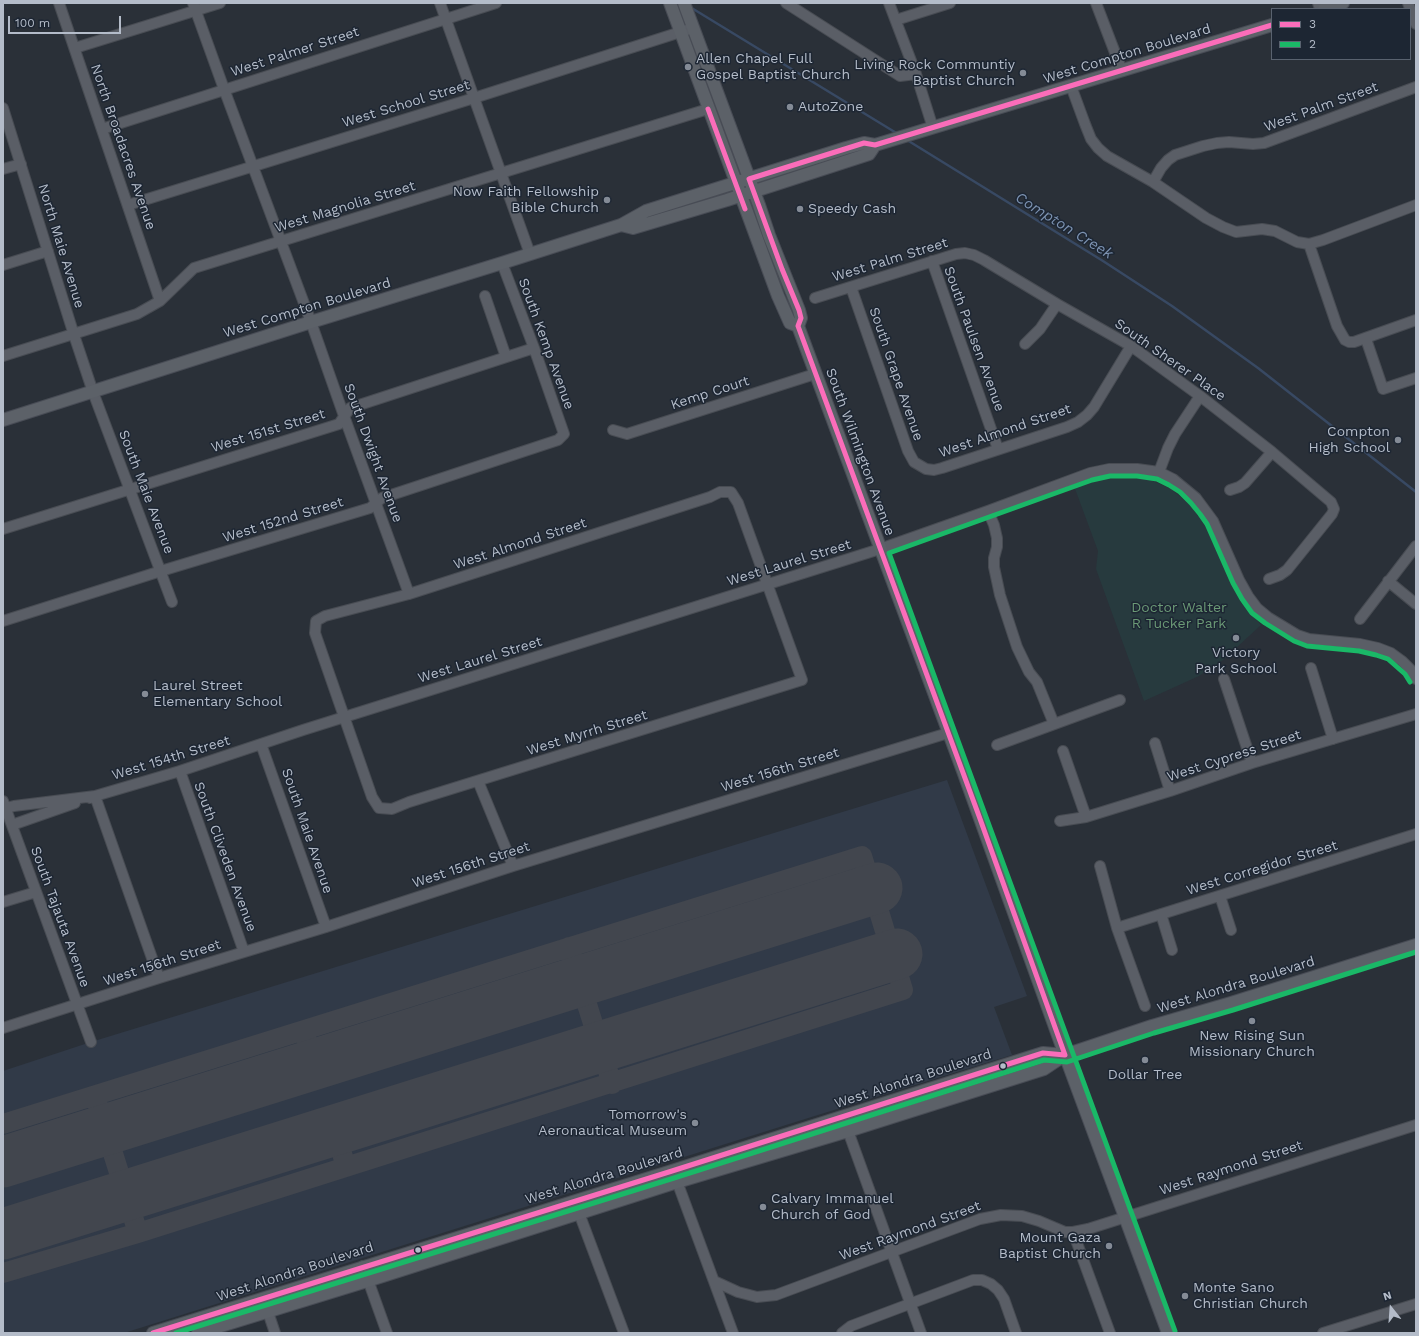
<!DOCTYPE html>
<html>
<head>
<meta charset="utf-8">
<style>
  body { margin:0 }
  #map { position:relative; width:1419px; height:1336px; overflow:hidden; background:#2a3038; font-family:"Work Sans",sans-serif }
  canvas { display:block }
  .frame { position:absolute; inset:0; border:4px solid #b4bcc9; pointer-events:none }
  .legend { position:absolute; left:1271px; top:8px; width:140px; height:52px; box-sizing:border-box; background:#1d2633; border:1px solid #59626f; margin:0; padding:5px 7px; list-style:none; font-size:12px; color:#b4bcc9 }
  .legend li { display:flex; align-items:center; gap:8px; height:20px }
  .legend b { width:20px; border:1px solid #59626f }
  .north { position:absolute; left:1371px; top:1288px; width:40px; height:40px; -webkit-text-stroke:3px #1d2633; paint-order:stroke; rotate:343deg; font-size:11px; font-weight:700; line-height:16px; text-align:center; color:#b4bcc9 }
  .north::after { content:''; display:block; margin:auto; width:14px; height:18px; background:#b4bcc9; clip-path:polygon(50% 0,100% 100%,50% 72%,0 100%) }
  .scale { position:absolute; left:8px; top:16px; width:113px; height:18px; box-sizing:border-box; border:2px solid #b4bcc9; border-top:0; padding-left:5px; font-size:12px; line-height:14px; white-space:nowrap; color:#b4bcc9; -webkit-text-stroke:3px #1d2633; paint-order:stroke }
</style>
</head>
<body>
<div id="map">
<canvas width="1419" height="1336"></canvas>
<div class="frame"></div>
<ul class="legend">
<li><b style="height:5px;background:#fb6dba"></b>3</li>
<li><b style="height:5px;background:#1ab867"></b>2</li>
</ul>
<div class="north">N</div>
<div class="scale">100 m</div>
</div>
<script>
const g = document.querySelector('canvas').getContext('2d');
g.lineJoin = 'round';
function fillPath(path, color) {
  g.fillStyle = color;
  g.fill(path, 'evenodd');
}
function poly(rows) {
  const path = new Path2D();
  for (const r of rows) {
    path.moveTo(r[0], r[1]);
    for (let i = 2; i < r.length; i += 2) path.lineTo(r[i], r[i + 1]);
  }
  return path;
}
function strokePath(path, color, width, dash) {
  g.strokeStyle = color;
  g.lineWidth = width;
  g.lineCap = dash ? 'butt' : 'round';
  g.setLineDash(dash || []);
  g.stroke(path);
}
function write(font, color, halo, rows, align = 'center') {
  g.font = font + ' "Work Sans",sans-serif';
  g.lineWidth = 3;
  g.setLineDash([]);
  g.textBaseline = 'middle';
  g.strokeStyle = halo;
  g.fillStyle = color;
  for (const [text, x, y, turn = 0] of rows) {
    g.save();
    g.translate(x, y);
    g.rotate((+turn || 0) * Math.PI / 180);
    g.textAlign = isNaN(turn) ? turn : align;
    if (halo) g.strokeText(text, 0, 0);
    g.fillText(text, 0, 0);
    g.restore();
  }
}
const airport = poly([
  [947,780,1027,996,994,1007,1012,1055,821,1114,124,1333,3,1333,3,1071,91,1042]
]);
const green = poly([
  [1128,475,1151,480,1171,489,1190,505,1205,525,1240,601,1261,625,1223,660,1199,676,1144,701,1096,569,1098,551,1074,486,1103,476]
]);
const stream = poly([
  [690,7,898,134],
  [907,140,1103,261,1172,306,1258,368,1416,492]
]);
const taxiway = poly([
  [569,947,612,1084],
  [304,1031,314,1065],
  [95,1096,138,1233],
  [3,1124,862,856,903,990,138,1233,3,1273],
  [335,1130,346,1167]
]);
const runway = poly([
  [3,1162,877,888],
  [3,1234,897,954]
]);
const minor = poly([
  [59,3,160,301],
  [193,3,224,89,311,322,344,416,409,594],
  [440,3,530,254],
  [786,3,900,76,916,74],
  [889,3,916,74,933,128],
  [1096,3,1122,71],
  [1318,3,1320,9],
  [1408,3,1416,24],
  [896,20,950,3],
  [75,48,220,3],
  [1071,86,1085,124,1091,139,1098,148,1107,156,1153,182,1206,218,1223,227,1236,232,1262,229,1275,231,1297,242,1309,244,1323,240,1416,205],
  [3,108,74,335,93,392,172,602],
  [102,129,496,3],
  [3,169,21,164],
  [1153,182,1161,168,1168,160,1175,155,1203,146,1217,143,1229,142,1253,144,1264,143,1416,87],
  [128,205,474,98,693,28],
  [1309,244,1337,326,1345,340,1349,342,1354,342,1416,320],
  [932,261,998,449],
  [3,265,48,251],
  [851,287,908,451,914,462,926,469,934,470,942,468,1067,427,1078,422,1087,415,1094,407,1131,346],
  [485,296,506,357],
  [815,298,956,254,965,253,974,255,984,260,1057,304,1131,346,1200,396,1272,452,1331,502,1334,509,1332,514,1287,570,1280,575,1269,579],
  [1366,339,1383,389,1416,378],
  [1025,344,1040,329,1057,304],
  [3,356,137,314,160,301,194,268,708,109],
  [613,430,627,434,815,374],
  [1159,472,1168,448,1175,434,1200,396],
  [1230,490,1239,487,1245,483,1272,452],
  [720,492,731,492,738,503,802,680,409,802,392,809,379,808,372,797,315,633,316,621,325,616,409,594,710,497,720,492],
  [988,511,994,525,997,538,997,547,994,558,994,567,1000,595,1017,647,1029,672,1037,682,1054,724],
  [3,529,339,424,350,408,534,348],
  [1388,581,1416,604],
  [1360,619,1416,546],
  [3,621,161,571,370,508,382,498,558,440,564,434,534,348,502,263],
  [1311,668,1333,739],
  [1224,679,1252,763],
  [1155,743,1170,791],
  [261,744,326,927],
  [997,745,1120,700],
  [1063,751,1086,817],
  [180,771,244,952],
  [478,781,513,866],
  [90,798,95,796,159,978],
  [3,801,91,1042],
  [3,809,14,806,95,796,180,771,303,730,880,549,988,511,1090,473,1109,469,1137,469,1159,472,1173,479,1196,498,1213,521,1239,580,1248,596,1257,608,1269,618,1297,635,1309,639,1360,644,1378,648,1391,653,1402,661,1411,670,1416,679],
  [1060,821,1086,817,1170,791,1252,763,1416,714],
  [12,825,75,803],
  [1100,866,1117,928,1145,1006],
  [1220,896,1231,930],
  [3,902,36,892],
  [1161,914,1172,950],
  [1117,928,1416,834],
  [3,1028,159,978,326,927,513,866,948,733],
  [843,1117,921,1333],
  [675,1176,733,1333],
  [579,1206,579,1213,624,1333],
  [1073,1232,1110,1333],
  [363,1266,387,1333],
  [714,1281,738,1292,757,1297,776,1295,980,1219,1001,1215,1022,1216,1039,1221,1065,1232,1073,1232,1088,1229,1416,1125],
  [268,1312,275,1333],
  [842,1333,851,1326,973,1280,982,1280,991,1284,998,1290,1004,1299,1016,1333],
  [1323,1333,1416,1304]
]);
const major = poly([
  [670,3,778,296,790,323,798,326],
  [684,3,759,205,769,235,799,310,801,318,798,326,963,771,1065,1055,1168,1333],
  [1324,9,1343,3],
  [621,225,633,228,727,200,869,154,875,145],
  [3,420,311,322,502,263,621,225,646,211,846,148,864,143,875,145,1272,25],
  [153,1333,672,1171,1043,1053,1065,1055],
  [198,1333,367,1281,677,1182,848,1131,1044,1069,1065,1055,1152,1026,1231,1003,1416,945]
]);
const bus1 = poly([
  [708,109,745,209],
  [1065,1055,979,816,798,326,801,318,799,310,782,269,749,179,864,143,875,145,1272,25],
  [153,1333,672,1171,1043,1053,1065,1055]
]);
const bus2 = poly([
  [1175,1331,889,553,1092,480,1110,476,1137,476,1157,479,1169,485,1180,492,1191,503,1200,514,1207,524,1233,583,1242,599,1252,613,1265,623,1294,641,1307,646,1359,651,1376,655,1388,659,1405,674,1410,682],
  [176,1333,674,1178,1044,1060,1067,1062,1154,1033,1233,1010,1416,952]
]);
const markers = [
  [688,67,4,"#848b96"],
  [1023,73,4,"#848b96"],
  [790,107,4,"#848b96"],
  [607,200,4,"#848b96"],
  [800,209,4,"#848b96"],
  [1398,440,4,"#848b96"],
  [1236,638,4,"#848b96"],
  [145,694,4,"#848b96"],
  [1252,1021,4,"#848b96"],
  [1145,1060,4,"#848b96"],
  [1003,1066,3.5,"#b4bcc9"],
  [695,1123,4,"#848b96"],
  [763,1207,4,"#848b96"],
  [1109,1246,4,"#848b96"],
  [418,1250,3.5,"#b4bcc9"],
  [1185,1296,4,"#848b96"]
];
const streetNames = [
  ["West Palmer Street",295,52,-18],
  ["West Compton Boulevard",1127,54,-17],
  ["West School Street",406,104,-17],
  ["West Palm Street",1321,107,-20],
  ["North Broadacres Avenue",123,147,71],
  ["West Magnolia Street",345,207,-17],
  ["North Maie Avenue",61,246,73],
  ["West Palm Street",890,260,-17],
  ["West Compton Boulevard",307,308,-17],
  ["South Paulsen Avenue",974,339,70],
  ["South Kemp Avenue",546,344,70],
  ["South Sherer Place",1170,360,35],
  ["South Grape Avenue",896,374,71],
  ["Kemp Court",710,393,-18],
  ["West 151st Street",268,431,-17],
  ["West Almond Street",1005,431,-19],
  ["South Wilmington Avenue",860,452,70],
  ["South Dwight Avenue",373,453,70],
  ["South Maie Avenue",146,492,69],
  ["West 152nd Street",283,520,-17],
  ["West Almond Street",520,544,-18],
  ["West Laurel Street",789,563,-17],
  ["West Laurel Street",480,660,-17],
  ["West Myrrh Street",587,733,-17],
  ["West Cypress Street",1234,756,-18],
  ["West 154th Street",171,758,-17],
  ["West 156th Street",780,770,-17],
  ["South Maie Avenue",307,831,71],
  ["South Cliveden Avenue",225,857,70],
  ["West 156th Street",471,865,-18],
  ["West Corregidor Street",1262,868,-17],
  ["South Tajauta Avenue",60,917,70],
  ["West 156th Street",162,963,-18],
  ["West Alondra Boulevard",1236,985,-17],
  ["West Alondra Boulevard",913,1079,-18],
  ["West Raymond Street",1231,1168,-18],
  ["West Alondra Boulevard",604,1176,-17],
  ["West Raymond Street",910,1231,-20],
  ["West Alondra Boulevard",295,1272,-18]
];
const poiNames = [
  ["Allen Chapel Full",696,59],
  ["Gospel Baptist Church",696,75],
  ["Living Rock Communtiy",1015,65,"right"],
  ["Baptist Church",1015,81,"right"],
  ["AutoZone",798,107],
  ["Now Faith Fellowship",599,192,"right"],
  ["Bible Church",599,208,"right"],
  ["Speedy Cash",808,209],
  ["Compton",1390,432,"right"],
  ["High School",1390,448,"right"],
  ["Victory",1236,653,"center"],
  ["Park School",1236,669,"center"],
  ["Laurel Street",153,686],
  ["Elementary School",153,702],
  ["New Rising Sun",1252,1036,"center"],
  ["Missionary Church",1252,1052,"center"],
  ["Dollar Tree",1145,1075,"center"],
  ["Tomorrow's",687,1115,"right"],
  ["Aeronautical Museum",687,1131,"right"],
  ["Calvary Immanuel",771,1199],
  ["Church of God",771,1215],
  ["Mount Gaza",1101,1238,"right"],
  ["Baptist Church",1101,1254,"right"],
  ["Monte Sano",1193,1288],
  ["Christian Church",1193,1304]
];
const parkNames = [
  ["Doctor Walter",1179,608],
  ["R Tucker Park",1179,624]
];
const waterNames = [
  ["Compton Creek",1064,226,32]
];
fillPath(airport, '#313a48');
fillPath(green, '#273a3e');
strokePath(stream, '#384963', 2.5);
strokePath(taxiway, '#42464e', 20);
strokePath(runway, '#42464e', 51);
strokePath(minor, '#484c53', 12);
strokePath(major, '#484c55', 14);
strokePath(minor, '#5a5e66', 10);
strokePath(major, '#5c6168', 12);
strokePath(bus1, '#fb6dba', 5);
strokePath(bus2, '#1ab867', 5);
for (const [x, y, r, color] of markers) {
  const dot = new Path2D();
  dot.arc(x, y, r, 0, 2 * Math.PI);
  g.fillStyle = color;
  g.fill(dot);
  strokePath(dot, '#1d2633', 1.5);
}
write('14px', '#b4bcc9', '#1d2633', streetNames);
write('14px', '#b4bcc9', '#1d2633', poiNames, 'left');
write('14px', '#6b9a76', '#1d2633', parkNames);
write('italic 15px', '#7c92b1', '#1d2633', waterNames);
</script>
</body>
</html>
